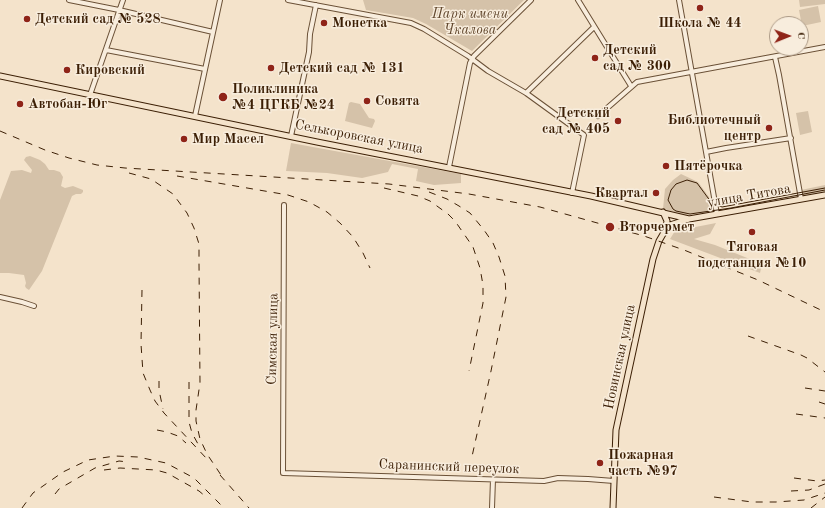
<!DOCTYPE html>
<html>
<head>
<meta charset="utf-8">
<style>
  body { margin:0 }
  #map { position:relative; width:825px; height:508px; overflow:hidden; background:#f4e3cb; font-family:"Old Standard TT",serif }
  canvas { display:block }
  .north { position:absolute; left:769px; top:16px; width:40px; height:40px; box-sizing:border-box; background:#f8eddd; border:1px solid #ad9b87; border-radius:50%; rotate:89deg; font-size:11px; font-weight:700; line-height:16px; text-align:center; color:#3c1f05 }
  .north::after { content:''; display:block; margin:auto; width:14px; height:18px; background:#8f2418; clip-path:polygon(50% 0,100% 100%,50% 72%,0 100%) }
</style>
</head>
<body>
<div id="map">
<canvas width="825" height="508"></canvas>
<div class="north">С</div>
</div>
<script>
const g = document.querySelector('canvas').getContext('2d');
g.lineJoin = 'round';
function fillPath(path, color) {
  g.fillStyle = color;
  g.fill(path, 'evenodd');
}
function poly(rows) {
  const path = new Path2D();
  for (const r of rows) {
    path.moveTo(r[0], r[1]);
    for (let i = 2; i < r.length; i += 2) path.lineTo(r[i], r[i + 1]);
  }
  return path;
}
function strokePath(path, color, width, dash) {
  g.strokeStyle = color;
  g.lineWidth = width;
  g.lineCap = dash ? 'butt' : 'round';
  g.setLineDash(dash || []);
  g.stroke(path);
}
function write(font, color, halo, rows, align = 'center') {
  g.font = font + ' "Old Standard TT",serif';
  g.lineWidth = 3;
  g.setLineDash([]);
  g.textBaseline = 'middle';
  g.strokeStyle = halo;
  g.fillStyle = color;
  for (const [text, x, y, turn = 0] of rows) {
    g.save();
    g.translate(x, y);
    g.rotate((+turn || 0) * Math.PI / 180);
    g.textAlign = isNaN(turn) ? turn : align;
    if (halo) g.strokeText(text, 0, 0);
    g.fillText(text, 0, 0);
    g.restore();
  }
}
const green = poly([
  [363,0,524,0,472,51,426,24,413,18,366,10],
  [799,0,825,0,825,4,800,7],
  [818,6,821,22,802,26,799,10],
  [351,102,360,104,369,118,374,119,375,121,372,128,345,121,349,103],
  [808,111,812,132,800,135,796,113],
  [291,143,461,174,461,183,434,185,416,181,418,169,392,164,388,172,362,178,327,173,286,171],
  [30,156,40,160,45,164,49,170,54,170,60,172,63,177,61,186,65,188,73,186,83,190,83,192,81,194,76,194,72,196,42,271,29,290,26,288,25,286,26,283,24,275,9,273,0,273,0,200,11,171,22,170,31,173,32,170,24,160,26,157],
  [681,174,698,182,709,197,713,212,686,215,663,209,665,189,673,180],
  [825,185,825,192,805,196,803,195,801,190],
  [716,223,710,234,694,239,715,245,762,264,760,273,670,239,675,231]
]);
const minor = poly([
  [69,0,119,10,213,32],
  [288,0,411,23,424,29,468,56,488,71,526,93,584,135,572,193],
  [578,0,631,86],
  [679,0,717,214],
  [106,50,205,69],
  [775,57,779,75,801,199],
  [526,93,594,27],
  [90,95,123,0],
  [195,116,220,0],
  [598,116,637,82,825,47],
  [291,136,309,52,310,34,316,5],
  [706,152,726,148,791,138],
  [449,167,470,63,474,56,531,0],
  [284,205,283,473,544,481,558,478,588,479,614,481],
  [0,297,22,302,34,306],
  [492,508,493,479]
]);
const major = poly([
  [0,76,317,142,591,196,689,219],
  [663,212,667,221,666,228],
  [613,508,616,430,653,259,659,241,666,229,670,225,689,219,825,195]
]);
const tram = poly([
  [825,188,722,207,711,202,697,183,687,180,676,184,671,190,668,200,673,209,676,211,690,214,731,208,825,190]
]);
const rail = poly([
  [0,131,45,150,69,158,97,165,125,168,389,184,469,194,540,207,644,236,684,250,758,280,825,312],
  [129,173,151,179,173,194,187,213,194,228,199,244,199,263,200,383,196,410,196,421,200,439,207,454,223,478],
  [177,176,288,195,309,202,327,212,340,223,353,237,363,253,370,268],
  [384,188,418,196,430,201,448,214,455,221,473,247,480,268,483,285,483,303,469,371],
  [429,192,447,199,459,206,470,213,484,230,493,243,499,257,505,276,506,297,491,371,471,461],
  [142,290,141,344,143,373,150,390,155,401,164,413,207,459],
  [748,336,801,355,807,358,825,372],
  [159,381,159,390,163,409],
  [189,382,189,422,192,433,198,444],
  [805,388,825,391],
  [819,402,825,404],
  [796,414,825,418],
  [157,430,167,432,178,436,186,443],
  [104,470,120,468,156,470,167,473,199,491,205,496],
  [220,475,249,508],
  [794,478,817,481,825,480],
  [791,491,809,490,825,484],
  [55,494,59,489,95,468,119,461,128,462],
  [714,497,752,502,776,502,804,500,825,493],
  [22,508,33,493,63,472,88,460,115,456,138,457,166,463,194,478,224,508],
  [811,508,825,497]
]);
const markers = [
  [700,8,4,"#8f2418"],
  [27,19,4,"#8f2418"],
  [324,23,4,"#8f2418"],
  [595,58,4,"#8f2418"],
  [271,68,4,"#8f2418"],
  [67,70,4,"#8f2418"],
  [223,97,5,"#8f2418"],
  [367,101,4,"#8f2418"],
  [20,104,4,"#8f2418"],
  [618,121,4,"#8f2418"],
  [769,128,4,"#8f2418"],
  [184,139,4,"#8f2418"],
  [666,166,4,"#8f2418"],
  [656,193,4,"#8f2418"],
  [610,227,5,"#8f2418"],
  [752,232,4,"#8f2418"],
  [600,463,4,"#8f2418"]
];
const parkNames = [
  ["Парк имени",470,14],
  ["Чкалова",470,30]
];
const poiNames = [
  ["Детский сад № 528",35,19],
  ["Монетка",332,23],
  ["Школа № 44",700,23,"center"],
  ["Детский",603,50],
  ["сад № 300",603,66],
  ["Детский сад № 131",279,68],
  ["Кировский",75,70],
  ["Поликлиника",232,89],
  ["№4 ЦГКБ №24",232,105],
  ["Совята",375,101],
  ["Автобан-Юг",28,104],
  ["Детский",610,113,"right"],
  ["сад № 405",610,129,"right"],
  ["Библиотечный",761,120,"right"],
  ["центр",761,136,"right"],
  ["Мир Масел",192,139],
  ["Пятёрочка",674,166],
  ["Квартал",648,193,"right"],
  ["Вторчермет",619,227],
  ["Тяговая",752,247,"center"],
  ["подстанция №10",752,263,"center"],
  ["Пожарная",608,455],
  ["часть №97",608,471]
];
const streetNames = [
  ["Селькоровская улица",359,137,11],
  ["улица Титова",749,196,-10],
  ["Симская улица",273,339,-89],
  ["Новинская улица",620,357,-78],
  ["Саранинский переулок",449,467,2]
];
fillPath(green, '#d5c2a9');
strokePath(minor, '#6a5036', 6);
strokePath(major, '#3c1f05', 7);
strokePath(minor, '#f8eddd', 4);
strokePath(major, '#f4e3cb', 5);
strokePath(tram, '#3c1f05', 1);
strokePath(rail, '#3c1f05', 1, [7, 7]);
for (const [x, y, r, color] of markers) {
  const dot = new Path2D();
  dot.arc(x, y, r, 0, 2 * Math.PI);
  g.fillStyle = color;
  g.fill(dot);
  strokePath(dot, '#f8eddd', 1.5);
}
write('italic 14px', '#62482e', '#f8eddd', parkNames);
write('bold 14px', '#3c1f05', '#f8eddd', poiNames, 'left');
write('14px', '#3c1f05', '#f8eddd', streetNames);
</script>
</body>
</html>
